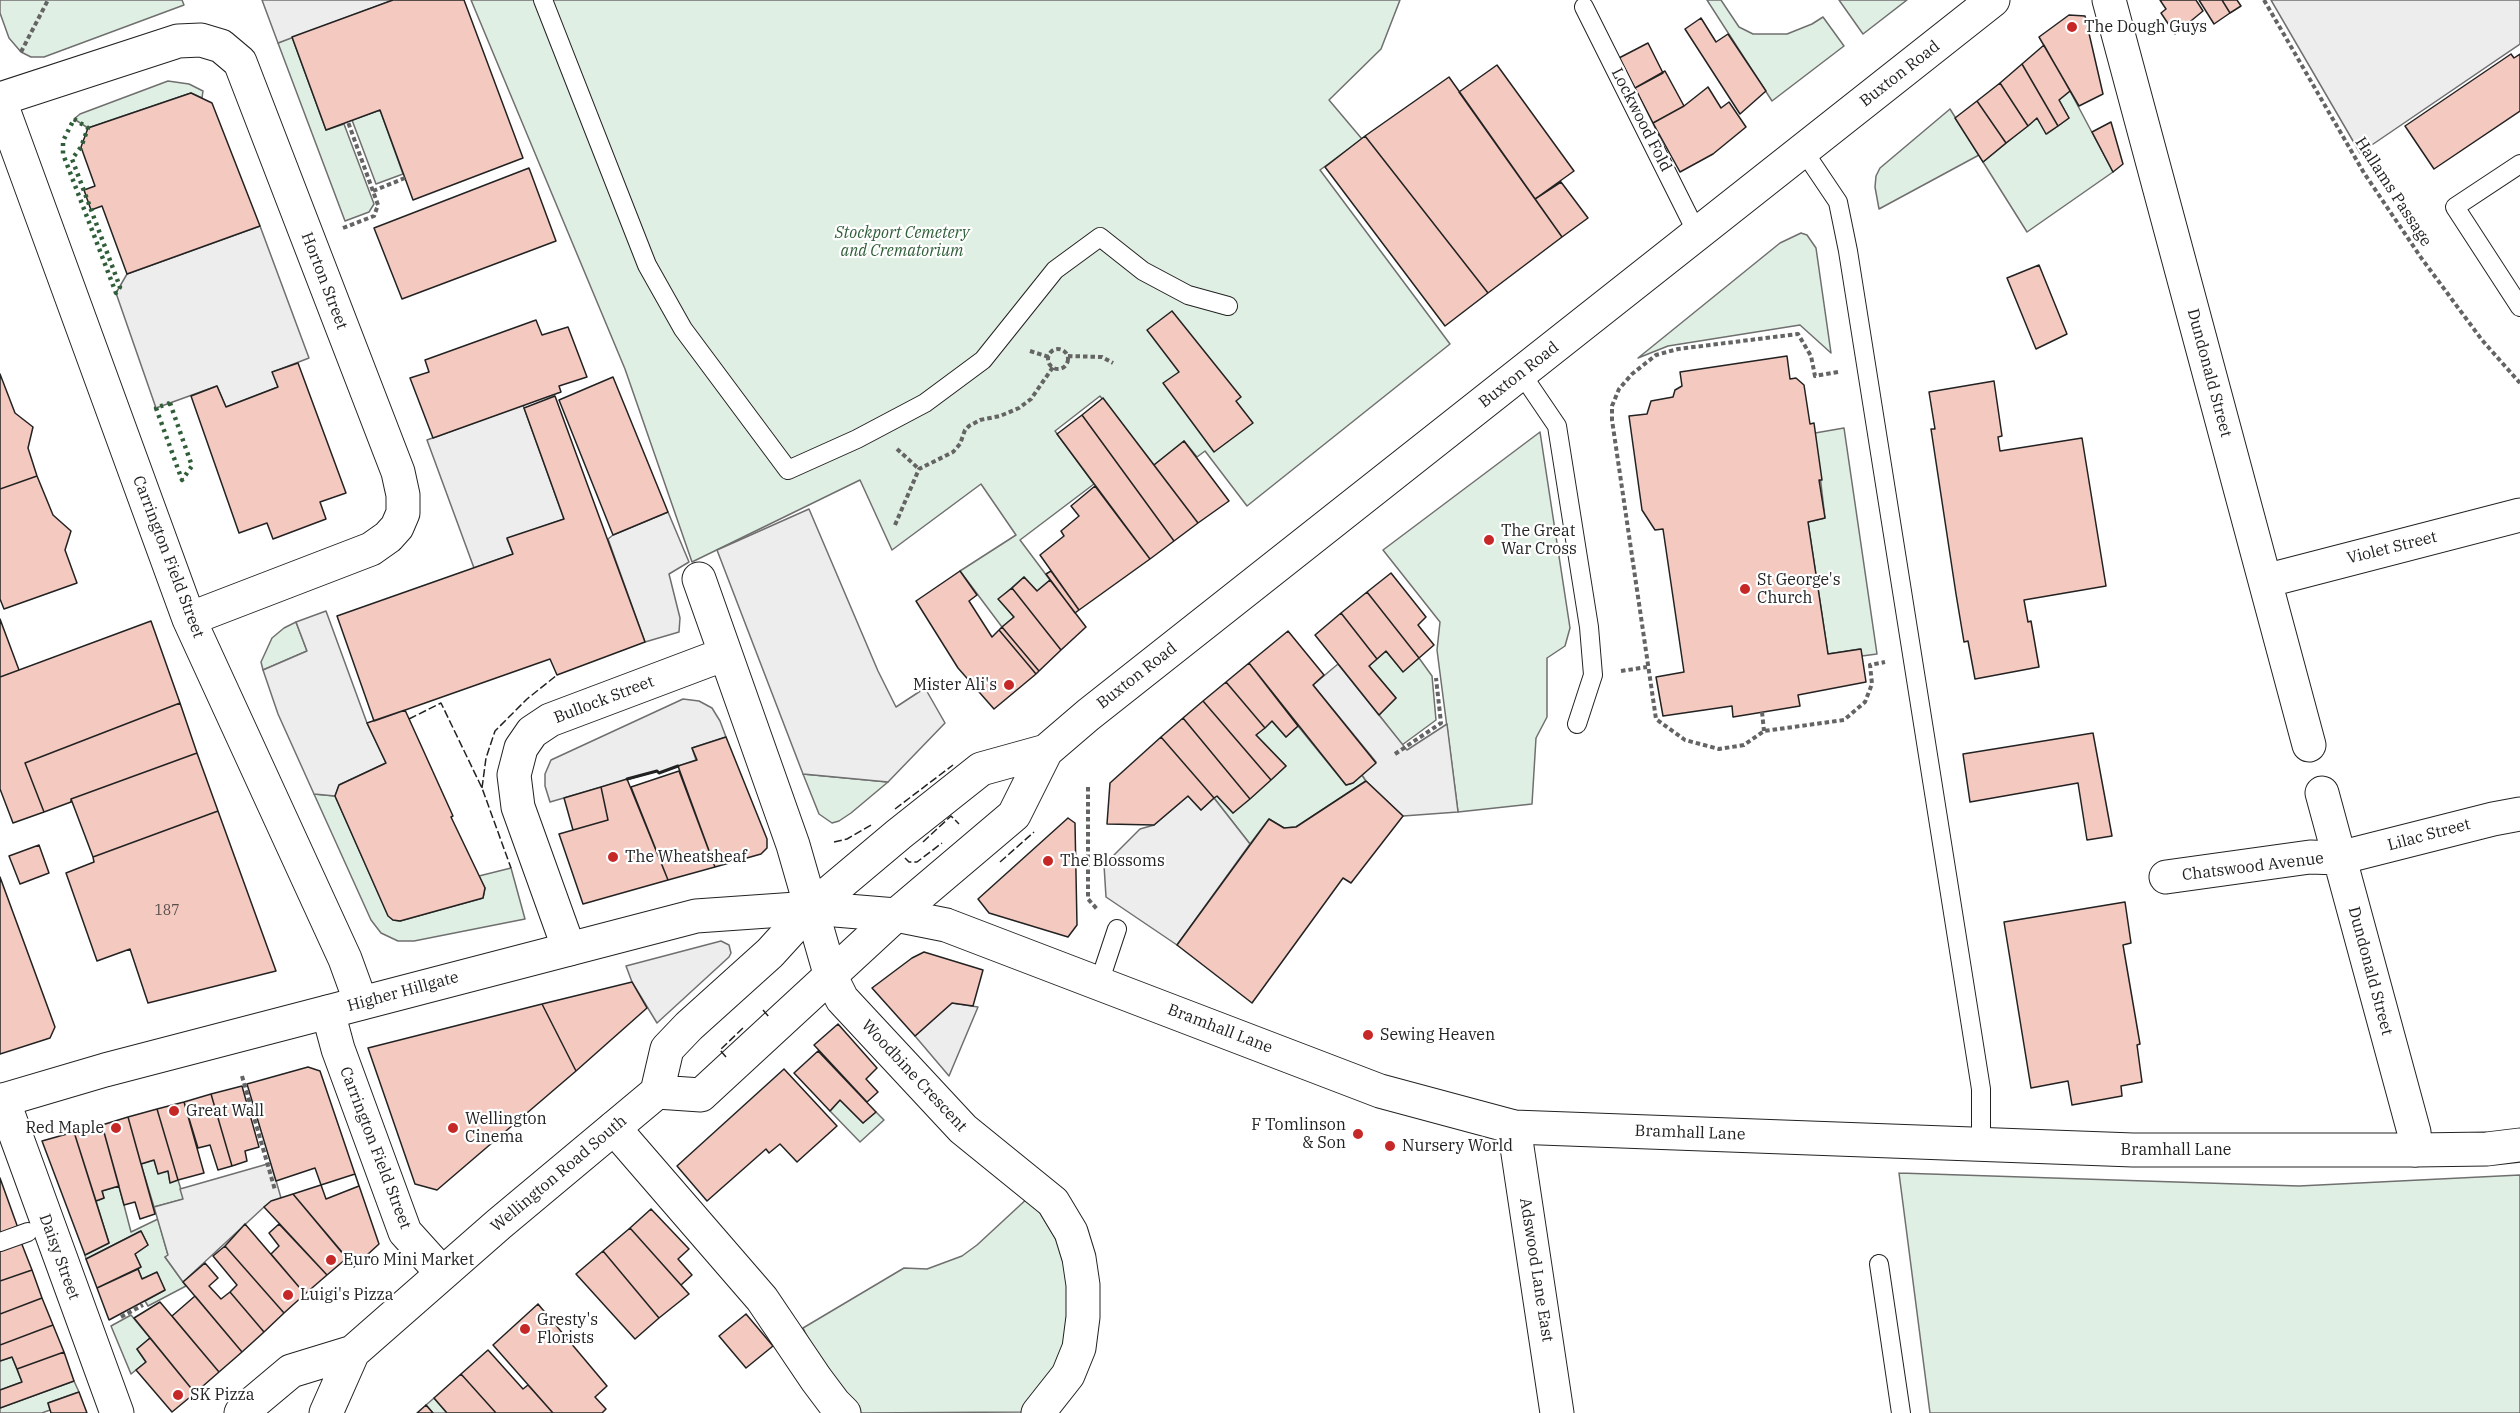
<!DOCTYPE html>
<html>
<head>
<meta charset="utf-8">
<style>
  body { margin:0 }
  canvas { display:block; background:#fff }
</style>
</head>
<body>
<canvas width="2520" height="1413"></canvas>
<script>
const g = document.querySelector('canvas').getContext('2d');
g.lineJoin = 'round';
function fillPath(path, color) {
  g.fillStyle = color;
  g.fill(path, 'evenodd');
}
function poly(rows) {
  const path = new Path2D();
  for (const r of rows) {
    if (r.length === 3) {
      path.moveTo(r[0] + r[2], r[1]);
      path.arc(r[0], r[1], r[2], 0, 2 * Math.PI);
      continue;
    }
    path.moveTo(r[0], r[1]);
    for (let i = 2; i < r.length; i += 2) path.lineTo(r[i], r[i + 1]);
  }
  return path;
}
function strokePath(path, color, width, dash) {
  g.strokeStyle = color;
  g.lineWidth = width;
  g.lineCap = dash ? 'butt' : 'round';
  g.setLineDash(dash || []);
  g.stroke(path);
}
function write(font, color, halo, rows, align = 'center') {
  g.font = font + ' "IBM Plex Serif",serif';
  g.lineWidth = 4.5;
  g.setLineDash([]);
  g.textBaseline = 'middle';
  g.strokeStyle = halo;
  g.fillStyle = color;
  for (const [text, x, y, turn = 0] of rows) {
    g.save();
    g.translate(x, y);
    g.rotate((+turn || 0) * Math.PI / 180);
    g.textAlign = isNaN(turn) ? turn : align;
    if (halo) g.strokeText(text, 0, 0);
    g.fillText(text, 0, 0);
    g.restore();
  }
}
const green = poly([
  [0,0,182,0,184,5,44,57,31,57,21,52,9,38,0,13,0,0],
  [471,0,1400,0,1381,49,1329,100,1362,139,1320,170,1450,344,1247,506,1205,451,1197,457,1184,441,1154,465,1100,396,1055,431,1094,484,1020,540,1050,580,1037,591,1024,577,999,599,1014,617,1002,627,960,571,1016,535,981,484,892,550,860,480,692,562,625,369,471,0],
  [1707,0,1721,0,1739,27,1753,34,1787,34,1812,24,1823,17,1844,46,1772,101,1707,0],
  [1839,0,1907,0,1863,34,1839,0],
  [292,37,326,130,344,124,374,204,369,212,345,221,278,43,292,37],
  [168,81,189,84,203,91,202,98,191,93,88,128,74,119,80,114,168,81],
  [2070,91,2113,172,2027,232,1983,162,2037,118,2047,134,2069,118,2059,100,2070,91],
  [1950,109,1979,155,1879,209,1875,187,1876,176,1880,168,1950,109],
  [380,110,403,174,376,184,352,120,380,110],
  [1801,233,1807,235,1816,248,1831,353,1800,325,1668,346,1638,358,1780,243,1801,233],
  [1844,428,1877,654,1862,656,1860,649,1828,654,1808,522,1825,518,1815,433,1844,428],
  [1540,432,1570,628,1565,646,1547,658,1547,717,1536,738,1532,804,1458,812,1437,650,1440,622,1383,550,1540,432],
  [296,622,307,651,263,670,261,662,272,638,284,628,296,622],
  [1386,651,1403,671,1419,658,1432,676,1436,720,1402,745,1379,715,1396,698,1369,666,1386,651],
  [1272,721,1286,737,1298,726,1346,785,1353,783,1362,775,1366,781,1296,827,1284,828,1269,819,1250,844,1214,798,1217,796,1233,813,1286,766,1256,735,1272,721],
  [803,774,888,782,851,813,839,821,832,823,819,814,803,774],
  [314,794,335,796,388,915,393,920,400,921,483,898,485,888,479,876,511,868,525,919,414,941,398,941,381,933,371,920,314,794],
  [840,1100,863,1123,876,1112,884,1120,860,1142,830,1111,840,1100],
  [154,1160,158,1173,168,1171,170,1182,178,1180,184,1199,154,1207,141,1164,154,1160],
  [1899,1173,2299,1186,2520,1175,2520,1413,1930,1413,1899,1173],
  [119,1186,131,1232,158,1219,168,1255,165,1257,186,1286,148,1306,145,1301,165,1290,157,1273,142,1279,138,1269,141,1267,135,1254,148,1245,141,1231,86,1259,85,1255,109,1243,96,1201,104,1198,102,1191,119,1186],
  [1030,1196,1072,1266,1063,1354,1022,1412,859,1413,814,1351,803,1328,904,1268,927,1269,962,1256,977,1245,1030,1196],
  [131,1315,150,1338,137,1349,146,1362,131,1374,111,1326,131,1315],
  [12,1357,22,1382,0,1390,0,1361,12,1357],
  [74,1381,79,1392,48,1403,50,1410,42,1413,0,1413,0,1408,74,1381],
  [434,1398,447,1413,433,1413,426,1405,434,1398]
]);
const parking = poly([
  [262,0,393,0,278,43,262,0],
  [2271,0,2520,0,2520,44,2360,153,2271,0],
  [260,226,309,358,273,372,278,387,226,407,217,386,156,408,116,293,127,274,260,226],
  [523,405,564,519,507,539,513,554,474,568,427,440,523,405],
  [809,509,878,671,896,707,925,688,945,723,888,782,803,774,717,550,809,509],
  [668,512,689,562,669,574,680,618,679,632,645,642,608,539,613,535,668,512],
  [326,611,367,723,386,763,339,785,335,796,314,794,278,714,263,670,307,651,296,622,326,611],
  [1338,664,1407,750,1447,724,1458,812,1403,816,1366,781,1362,775,1376,762,1313,685,1338,664],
  [683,699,699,701,712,708,720,721,726,737,692,748,696,760,659,773,657,771,550,802,545,786,545,774,551,760,683,699],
  [1188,796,1201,810,1214,798,1250,844,1177,945,1106,897,1104,865,1140,829,1154,825,1188,796],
  [721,941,729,945,731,953,729,957,657,1023,632,982,626,966,721,941],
  [952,1003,978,1007,949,1076,915,1036,952,1003],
  [271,1163,281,1198,264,1207,183,1282,165,1257,168,1255,154,1207,183,1199,180,1189,271,1163]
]);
const building = poly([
  [393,0,464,0,523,158,413,200,380,110,326,130,292,37,393,0],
  [2160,0,2196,0,2203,11,2175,34,2161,13,2166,9,2160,0],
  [2199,0,2222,0,2230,13,2214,24,2199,0],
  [2222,0,2237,0,2241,6,2230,13,2222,0],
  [2069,15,2085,16,2103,94,2079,106,2039,37,2069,15],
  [1701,18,1716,42,1728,34,1766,91,1740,114,1685,29,1701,18],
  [1648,43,1663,73,1635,88,1619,58,1648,43],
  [2044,45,2070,91,2059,100,2069,118,2058,126,2022,64,2044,45],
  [2511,54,2514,58,2520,54,2520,111,2434,169,2405,126,2511,54],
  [2022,64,2058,126,2046,134,2037,118,2028,126,2000,83,2022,64],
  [1497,65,1574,171,1535,199,1459,92,1497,65],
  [1665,71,1684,106,1653,123,1635,88,1665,71],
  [1449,77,1562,237,1488,293,1365,136,1449,77],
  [2000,83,2028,126,2006,143,1977,101,2000,83],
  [1708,87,1721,108,1729,102,1746,127,1713,154,1680,172,1653,123,1684,106,1708,87],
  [191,93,212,103,260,226,127,274,102,206,91,210,84,190,95,186,81,147,88,128,191,93],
  [1977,101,2006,143,1983,162,1955,118,1977,101],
  [2111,122,2123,164,2113,172,2092,132,2111,122],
  [1365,136,1488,293,1445,326,1325,167,1365,136],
  [529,168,556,241,402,299,374,228,529,168],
  [1561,182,1588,218,1562,237,1535,199,1561,182],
  [2039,265,2067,334,2036,349,2007,278,2039,265],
  [1172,311,1241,397,1236,401,1253,423,1214,452,1163,383,1179,372,1147,330,1172,311],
  [536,320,542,335,568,327,587,377,559,386,561,392,433,438,410,378,429,372,425,360,536,320],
  [1787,356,1790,379,1796,378,1804,385,1810,424,1814,423,1822,480,1819,480,1825,518,1808,522,1828,654,1861,649,1866,682,1798,695,1800,706,1733,717,1732,706,1663,716,1656,677,1684,672,1663,529,1655,530,1642,510,1629,416,1647,414,1651,401,1673,397,1675,390,1682,386,1680,372,1787,356],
  [298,363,346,493,320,502,326,519,273,539,267,523,239,533,191,396,217,386,226,407,278,387,272,372,298,363],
  [0,374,15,413,33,427,28,448,37,476,0,489,0,374],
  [613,377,668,512,613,535,559,400,613,377],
  [1994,381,2002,436,1998,437,2000,451,2082,438,2106,586,2024,600,2028,622,2031,621,2039,667,1975,679,1968,641,1964,642,1956,594,1931,429,1935,429,1929,392,1994,381],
  [555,396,645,642,557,675,550,659,374,721,337,616,513,554,507,538,564,519,524,408,555,396],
  [1103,398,1198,523,1174,541,1082,415,1103,398],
  [1082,415,1174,541,1150,559,1057,434,1082,415],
  [1184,441,1229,501,1198,523,1154,465,1184,441],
  [37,476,53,515,71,531,65,550,77,583,4,609,0,599,0,489,37,476],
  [1095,486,1150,559,1079,610,1040,555,1064,536,1061,531,1079,516,1071,506,1095,486],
  [960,571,977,595,969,601,992,637,999,630,1036,674,994,709,958,668,916,601,960,571],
  [1051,571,1079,610,1075,613,1046,574,1051,571],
  [1391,573,1426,617,1418,625,1434,645,1419,658,1367,592,1391,573],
  [1024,577,1037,591,1050,580,1086,627,1061,650,1012,588,1024,577],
  [1012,588,1061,650,1039,671,1002,627,1014,617,998,599,1012,588],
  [1367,592,1419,658,1403,672,1386,651,1377,659,1341,613,1367,592],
  [1341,613,1377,659,1369,666,1396,698,1379,715,1315,635,1341,613],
  [0,619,19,670,0,677,0,619],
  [151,621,180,703,25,763,44,812,13,823,0,789,0,677,151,621],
  [1002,627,1039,671,1036,674,999,630,1002,627],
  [1288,631,1324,675,1313,685,1376,763,1353,783,1346,785,1249,663,1288,631],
  [1249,663,1298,726,1286,737,1272,721,1265,728,1226,682,1249,663],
  [1226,682,1265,728,1256,735,1286,766,1271,780,1203,701,1226,682],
  [1203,701,1271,780,1250,799,1183,718,1203,701],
  [180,703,197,753,71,799,71,802,44,812,25,763,180,703],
  [405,710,453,816,451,817,485,888,483,898,400,921,393,920,388,916,335,796,339,785,386,763,367,723,405,710],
  [1183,718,1250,799,1233,813,1217,796,1214,798,1161,737,1183,718],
  [2093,733,2112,836,2087,840,2078,783,1970,802,1963,754,2093,733],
  [726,737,767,839,767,848,761,854,715,867,678,766,697,760,692,748,726,737],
  [1161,737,1214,798,1201,810,1188,796,1154,825,1107,824,1110,783,1161,737],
  [197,753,218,811,93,857,71,799,197,753],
  [679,771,715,867,668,880,631,787,679,771],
  [627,779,668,880,583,904,559,834,608,820,601,787,627,779],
  [1366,781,1403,816,1351,883,1343,878,1252,1003,1177,945,1269,819,1284,828,1296,827,1366,781],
  [601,787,608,820,573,830,564,798,601,787],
  [218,811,276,971,148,1003,130,949,97,961,66,873,94,862,93,857,218,811],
  [1068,818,1075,823,1077,925,1068,937,989,913,978,899,1068,818],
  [39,845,49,873,20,884,9,856,39,845],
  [0,877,55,1027,50,1038,0,1054,0,877],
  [2125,902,2131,943,2123,945,2140,1044,2137,1045,2142,1082,2121,1086,2122,1096,2072,1105,2068,1081,2031,1088,2004,922,2125,902],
  [924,952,983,970,973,1006,952,1003,915,1036,872,988,912,958,924,952],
  [632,982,647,1008,576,1071,542,1004,632,982],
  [542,1004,576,1071,437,1190,415,1184,368,1048,542,1004],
  [838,1024,877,1068,866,1079,878,1092,867,1102,814,1045,838,1024],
  [818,1051,876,1112,863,1123,840,1100,830,1111,794,1073,818,1051],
  [308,1067,320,1071,359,1186,326,1199,315,1168,276,1181,247,1084,308,1067],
  [784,1069,837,1126,797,1162,780,1144,769,1153,766,1149,707,1201,677,1166,784,1069],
  [242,1086,259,1147,245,1151,247,1161,232,1166,211,1094,242,1086],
  [211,1094,232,1166,218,1170,210,1145,198,1148,184,1102,211,1094],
  [184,1102,204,1173,178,1180,157,1109,184,1102],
  [157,1109,178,1180,170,1183,168,1171,158,1174,154,1160,141,1164,128,1117,157,1109],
  [128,1117,155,1214,140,1219,135,1202,124,1205,102,1125,128,1117],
  [102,1125,119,1186,102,1191,104,1198,96,1201,74,1132,102,1125],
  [74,1132,109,1243,85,1255,42,1141,74,1132],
  [355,1174,379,1244,354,1267,293,1194,355,1174],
  [0,1178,18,1228,0,1235,0,1178],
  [293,1194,347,1258,327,1275,264,1207,271,1201,293,1194],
  [651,1209,689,1249,678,1259,692,1275,681,1285,630,1228,651,1209],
  [245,1224,305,1294,284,1313,225,1246,245,1224],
  [279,1224,327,1275,305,1294,271,1254,279,1246,269,1233,279,1224],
  [630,1228,689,1294,659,1318,603,1251,630,1228],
  [141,1231,148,1245,135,1254,141,1267,97,1288,86,1259,141,1231],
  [21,1242,32,1270,0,1281,0,1250,21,1242],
  [225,1246,284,1313,264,1332,230,1292,237,1285,213,1256,225,1246],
  [603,1251,659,1318,635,1339,576,1274,603,1251],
  [205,1263,218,1278,209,1286,221,1299,230,1292,264,1332,242,1352,183,1282,205,1263],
  [138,1269,142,1279,157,1272,165,1290,109,1320,97,1288,138,1269],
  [32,1270,42,1298,0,1314,0,1281,32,1270],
  [195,1296,242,1352,219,1372,172,1316,195,1296],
  [42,1298,53,1325,0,1345,0,1314,42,1298],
  [160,1302,219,1372,195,1393,134,1318,160,1302],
  [538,1304,607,1386,595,1397,606,1409,602,1413,553,1413,493,1345,538,1304],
  [746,1314,773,1346,746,1368,719,1336,746,1314],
  [53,1325,64,1352,17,1369,12,1357,0,1361,0,1345,53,1325],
  [150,1338,195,1393,172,1412,136,1370,146,1362,137,1349,150,1338],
  [488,1350,523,1389,528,1385,553,1413,496,1413,461,1374,488,1350],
  [64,1352,74,1381,0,1408,0,1390,22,1382,17,1369,64,1352],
  [461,1374,496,1413,447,1413,434,1398,461,1374],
  [79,1392,87,1413,51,1413,48,1403,79,1392],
  [426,1405,433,1413,417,1413,426,1405]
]);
const path = poly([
  [2264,0,2364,173,2422,259,2482,340,2520,383],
  [21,52,48,0],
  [373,191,405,178],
  [343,228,374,216,378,205,348,122],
  [1058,359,10],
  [1030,351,1049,357],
  [1068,356,1102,357,1113,363],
  [1838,372,1815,376,1811,356,1798,334,1678,349,1656,355,1632,374,1619,389,1612,406,1612,420,1656,719,1685,740,1719,749,1744,745,1764,731,1844,720,1865,702,1872,684,1870,665,1885,662],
  [897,449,919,469],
  [895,525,919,469,953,452,960,444,965,430,969,426,980,420,1000,416,1019,408,1031,399,1053,367],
  [1621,671,1647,667],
  [1762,712,1764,731],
  [1395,754,1441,723,1436,678],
  [1088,787,1088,899,1097,909],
  [242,1076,275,1190],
  [121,1317,143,1305]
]);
const service = poly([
  [543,0,647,265,683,329,788,470,857,439,925,403,983,360,1055,270,1100,237,1143,271,1188,295,1228,306],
  [1584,7,1697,233],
  [1803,150,1838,202,1848,251,1981,1089,1981,1144],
  [2520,164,2455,207,2520,307],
  [1521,373,1557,426,1589,627,1593,675,1577,724],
  [1099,983,1117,929],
  [0,1242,28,1232],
  [1879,1264,1901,1413]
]);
const minor = poly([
  [2109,0,2309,745],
  [0,99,178,41,201,40,221,46,240,62,398,472,403,495,403,513,397,527,388,537,371,549,189,619],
  [0,101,189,619,345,959,361,1003],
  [699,579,793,845,831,977,842,999,963,1129,1053,1202,1071,1232,1079,1258,1083,1285,1083,1317,1079,1348,1068,1375,1038,1413],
  [2265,581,2520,515],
  [2322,793,2414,1132,2415,1150],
  [2166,877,2310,857,2339,858,2493,819,2520,814],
  [569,949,518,807,514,775,521,748,532,732,550,720,725,654],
  [328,1012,338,1049,405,1232,442,1273],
  [3,1100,117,1413],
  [1514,1127,1557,1413],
  [614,1128,762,1299,816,1379,834,1403,844,1413]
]);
const tertiary = poly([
  [0,1101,105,1070,696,916,811,908,896,915]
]);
const primary = poly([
  [896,915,946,925,1380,1091,1514,1127,2133,1150,2415,1150,2487,1149,2520,1145]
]);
const trunk = poly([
  [657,1092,701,1095,896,915,1014,815,1046,751,1088,715,1993,0],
  [241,1413,291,1371,353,1352,499,1224,657,1092,667,1049,689,1026,770,953,811,908,899,834,981,769,1046,751],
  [326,1413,353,1352]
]);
const hedge = poly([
  [74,119,88,128,81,147,72,159,120,287,116,293,63,154,63,141,74,119],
  [170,403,192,466,182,480,156,408,170,403]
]);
const fence = poly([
  [409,719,441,703,482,788,511,868],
  [482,788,486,758,495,731,527,699,557,675],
  [895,809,953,765],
  [834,842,847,839,873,824],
  [923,842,951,816,959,824],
  [905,858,909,862,917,862,942,843],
  [1000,862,1034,832],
  [763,1010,769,1017],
  [726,1057,720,1050,744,1027]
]);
const wall = poly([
  [627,779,657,771,659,773,678,766]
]);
const markers = [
  [2072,27,6,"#c62828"],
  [1489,540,6,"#c62828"],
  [1745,589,6,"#c62828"],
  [1009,685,6,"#c62828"],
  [613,857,6,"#c62828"],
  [1048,861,6,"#c62828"],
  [1368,1035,6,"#c62828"],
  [174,1111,6,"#c62828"],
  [116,1128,6,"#c62828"],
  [453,1128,6,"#c62828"],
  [1358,1134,6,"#c62828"],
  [1390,1146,6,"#c62828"],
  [331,1260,6,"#c62828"],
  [288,1295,6,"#c62828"],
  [525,1329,6,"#c62828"],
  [178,1395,6,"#c62828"]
];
const numberNames = [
  ["187",167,911]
];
const poiNames = [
  ["The Dough Guys",2084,27],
  ["The Great",1501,531],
  ["War Cross",1501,549],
  ["St George's",1757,580],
  ["Church",1757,598],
  ["Mister Ali's",997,685,"right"],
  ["The Wheatsheaf",625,857],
  ["The Blossoms",1060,861],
  ["Sewing Heaven",1380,1035],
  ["Great Wall",186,1111],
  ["Wellington",465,1119],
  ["Cinema",465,1137],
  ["F Tomlinson",1346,1125,"right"],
  ["& Son",1346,1143,"right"],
  ["Red Maple",104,1128,"right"],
  ["Nursery World",1402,1146],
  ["Euro Mini Market",343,1260],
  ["Luigi's Pizza",300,1295],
  ["Gresty's",537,1320],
  ["Florists",537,1338],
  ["SK Pizza",190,1395]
];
const streetNames = [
  ["Buxton Road",1900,74,-38],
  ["Lockwood Fold",1641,120,63],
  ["Hallams Passage",2393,192,57],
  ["Horton Street",324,281,69],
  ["Dundonald Street",2209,373,75],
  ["Buxton Road",1519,375,-38],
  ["Violet Street",2392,548,-14],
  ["Carrington Field Street",168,557,69],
  ["Buxton Road",1137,676,-38],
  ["Bullock Street",604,700,-21],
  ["Lilac Street",2429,835,-15],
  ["Chatswood Avenue",2253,867,-7],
  ["Dundonald Street",2370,971,75],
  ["Higher Hillgate",403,992,-15],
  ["Bramhall Lane",1220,1029,21],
  ["Woodbine Crescent",914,1076,47],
  ["Bramhall Lane",1690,1133,2],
  ["Carrington Field Street",375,1148,69],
  ["Bramhall Lane",2176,1150],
  ["Wellington Road South",559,1174,-40],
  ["Daisy Street",59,1257,70],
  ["Adswood Lane East",1536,1270,81]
];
const parkNames = [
  ["Stockport Cemetery",902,233],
  ["and Crematorium",902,251]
];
fillPath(green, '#e0efe3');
strokePath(green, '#6f6f6f', 1.5);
fillPath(parking, '#ededed');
strokePath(parking, '#6f6f6f', 1.5);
fillPath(building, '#f3c9c0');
strokePath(building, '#222', 1.5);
strokePath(service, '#222', 20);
strokePath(minor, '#222', 35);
strokePath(tertiary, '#222', 35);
strokePath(primary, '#222', 35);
strokePath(trunk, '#222', 35);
strokePath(path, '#646464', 4, [4.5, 3]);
strokePath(service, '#fff', 18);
strokePath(minor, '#fff', 33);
strokePath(tertiary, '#fff', 33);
strokePath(primary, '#fff', 33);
strokePath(trunk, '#fff', 33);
strokePath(hedge, '#2f5e38', 4.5, [3, 4.5]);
strokePath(fence, '#222', 1.5, [8, 3]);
strokePath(wall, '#222', 3);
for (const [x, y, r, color] of markers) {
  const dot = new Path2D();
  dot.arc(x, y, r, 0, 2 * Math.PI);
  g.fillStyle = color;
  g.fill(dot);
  strokePath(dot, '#fff', 2);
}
write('14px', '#564c4a', null, numberNames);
write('16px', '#222', '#fff', poiNames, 'left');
write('16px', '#222', '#fff', streetNames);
write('italic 16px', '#2f5e38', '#fff', parkNames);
</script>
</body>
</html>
